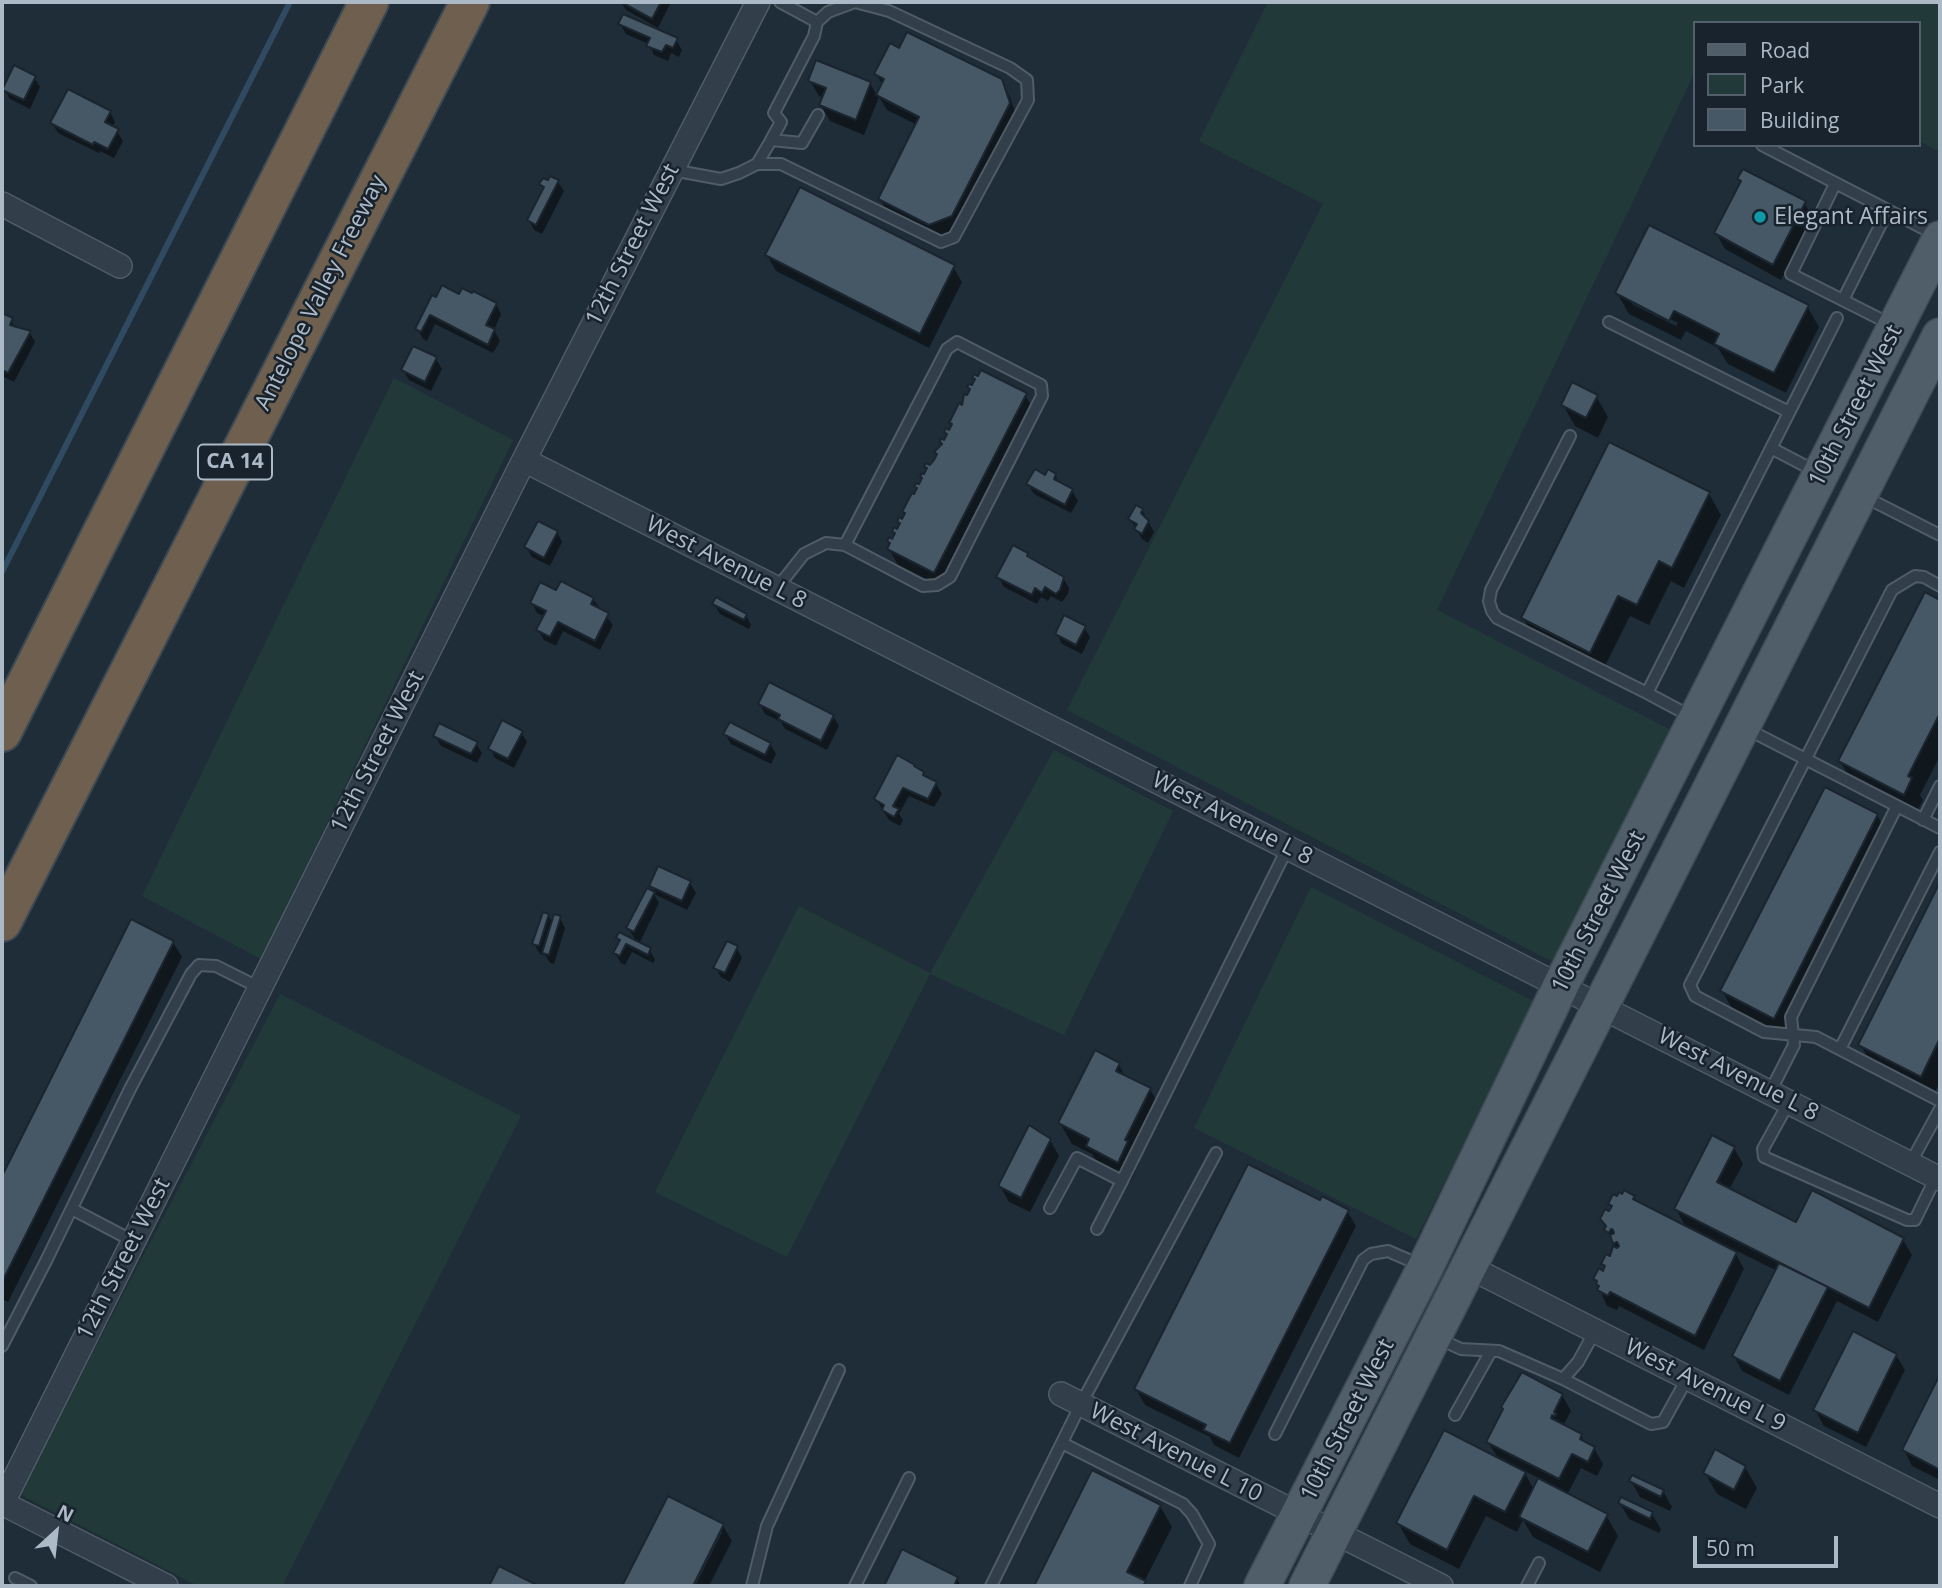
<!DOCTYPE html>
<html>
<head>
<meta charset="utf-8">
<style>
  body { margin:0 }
  #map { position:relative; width:1942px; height:1588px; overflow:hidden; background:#1f2d39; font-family:"Open Sans",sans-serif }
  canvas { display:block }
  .frame { position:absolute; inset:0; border:4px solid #acb9c6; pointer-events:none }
  .legend { position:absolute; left:1693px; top:21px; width:228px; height:126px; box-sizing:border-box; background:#18232d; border:2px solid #535f6a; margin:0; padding:9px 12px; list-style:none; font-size:21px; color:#acb9c6 }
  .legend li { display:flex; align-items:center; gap:14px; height:35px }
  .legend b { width:35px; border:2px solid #535f6a }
  .north { position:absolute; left:21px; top:1497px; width:70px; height:70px; -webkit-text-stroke:5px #18232d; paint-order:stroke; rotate:27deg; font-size:19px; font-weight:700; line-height:28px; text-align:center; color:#acb9c6 }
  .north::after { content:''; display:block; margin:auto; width:24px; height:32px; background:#acb9c6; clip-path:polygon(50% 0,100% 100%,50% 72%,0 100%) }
  .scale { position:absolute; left:1693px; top:1536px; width:145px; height:32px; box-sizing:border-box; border:4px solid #acb9c6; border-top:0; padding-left:9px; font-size:21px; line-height:24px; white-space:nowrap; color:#acb9c6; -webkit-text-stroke:5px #18232d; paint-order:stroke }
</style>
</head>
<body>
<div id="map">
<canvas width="1942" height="1588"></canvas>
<div class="frame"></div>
<ul class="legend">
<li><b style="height:9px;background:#505e69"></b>Road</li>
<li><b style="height:19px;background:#213a39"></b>Park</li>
<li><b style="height:19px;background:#465765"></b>Building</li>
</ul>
<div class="north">N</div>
<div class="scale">50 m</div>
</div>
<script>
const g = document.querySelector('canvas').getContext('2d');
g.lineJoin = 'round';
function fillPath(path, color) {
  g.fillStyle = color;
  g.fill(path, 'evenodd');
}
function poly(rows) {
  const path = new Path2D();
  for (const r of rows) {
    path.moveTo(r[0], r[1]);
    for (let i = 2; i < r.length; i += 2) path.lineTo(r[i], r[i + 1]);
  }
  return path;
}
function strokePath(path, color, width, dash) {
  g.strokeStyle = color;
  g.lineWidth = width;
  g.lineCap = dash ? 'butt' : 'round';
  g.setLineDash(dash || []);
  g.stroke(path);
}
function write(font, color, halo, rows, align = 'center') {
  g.font = font + ' "Open Sans",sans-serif';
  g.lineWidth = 5;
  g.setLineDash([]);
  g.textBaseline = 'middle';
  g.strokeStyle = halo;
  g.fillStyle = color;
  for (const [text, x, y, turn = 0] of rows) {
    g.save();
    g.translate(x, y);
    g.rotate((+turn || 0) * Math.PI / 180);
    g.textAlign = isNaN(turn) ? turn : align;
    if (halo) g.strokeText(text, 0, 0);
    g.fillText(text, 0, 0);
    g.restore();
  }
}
const green = poly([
  [1268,2,1940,2,1940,152,1919,141,1919,23,1695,23,1695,72,1437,610,1673,731,1555,963,1067,710,1323,204,1199,141],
  [394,378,513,440,261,959,142,896],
  [1054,750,1173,811,1064,1035,930,974,787,1257,655,1192,799,906,930,973],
  [1311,887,1535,1002,1416,1239,1194,1128],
  [280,994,521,1116,282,1586,198,1586,19,1494]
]);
const shadow = poly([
  [621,2,671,2,658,28,626,10],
  [620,24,676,40,682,50,679,57,671,53,668,61,654,55,649,44,626,34],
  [876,74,1000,81,1010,97,1018,120,961,232,938,239,889,214,880,199,917,125,887,110,879,97,864,135,830,121,821,105,824,98,819,96,810,81,870,83,877,96,883,85],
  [34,77,40,87,30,109,10,99,4,89],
  [110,112,115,122,112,128,117,131,123,141,114,158,100,151,99,153,58,133,52,123],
  [551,178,558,182,564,191,542,234,534,230,529,220,544,190,541,184,548,182],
  [1739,179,1804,202,1813,218,1781,280,1725,249,1716,233,1742,183],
  [767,255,953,267,962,282,929,348,776,271],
  [1617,293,1807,306,1819,327,1786,393,1728,364,1718,348,1686,331,1681,340,1629,314],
  [1632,300,1678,323,1676,326,1632,304],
  [460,296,496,304,501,314,494,330,500,341,493,353,435,324,427,341,423,339,417,329,433,297],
  [2,315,11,320,16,329,30,333,35,342,14,382,2,376],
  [436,359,442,369,431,391,409,380,403,370],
  [974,378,1025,395,1034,410,943,587,898,565,889,549,891,545,889,541,892,541,896,535,894,532,897,531,901,525,899,522,903,521,906,515,904,512,918,490,916,487,920,487,928,471,926,467,931,467,945,442,971,391,969,387,972,388,976,381],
  [1596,396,1608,417,1598,438,1575,426,1563,405],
  [1055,475,1060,484,1072,491,1078,501,1071,513,1034,494,1028,484],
  [1709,494,1721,515,1684,588,1671,581,1649,625,1630,616,1602,672,1535,639,1523,618],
  [1142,510,1154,532,1148,543,1142,539,1130,519],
  [557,532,562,542,550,566,532,557,526,547],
  [1027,554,1031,560,1063,578,1069,588,1068,594,1062,602,1051,596,1048,601,1041,597,1037,604,1004,587,998,577],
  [1926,595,1940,602,1940,756,1920,795,1923,800,1916,814,1852,782,1840,761],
  [593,599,613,625,600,650,563,631,556,646,544,640,538,630,545,617,537,613,532,603],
  [714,604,746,615,751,625,749,629,720,614],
  [1084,627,1090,637,1082,654,1062,644,1057,634],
  [760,704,833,716,839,726,827,750,785,729,781,722,765,714],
  [521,732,527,742,514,768,495,758,490,748],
  [725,734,770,744,776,754,771,764,731,744],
  [435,736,476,743,482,753,477,763,441,746],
  [923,773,926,778,936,784,942,794,934,807,909,796,899,814,903,820,900,826,889,820,876,799],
  [1877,815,1889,836,1786,1039,1734,1012,1722,991],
  [690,883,696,893,687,910,654,894,659,903,639,944,650,950,655,960,653,963,632,952,625,965,621,963,615,953,620,943,618,938,637,943,628,928,648,890,656,894,651,885],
  [1940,886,1940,1082,1933,1096,1872,1065,1860,1044],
  [548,915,553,924,560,918,565,928,554,964,550,963,546,956,540,954,534,944],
  [132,921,173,942,182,957,8,1302,2,1299,2,1180],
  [737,948,742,958,730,982,721,977,715,967],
  [1119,1065,1126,1078,1150,1089,1162,1110,1137,1160,1139,1163,1130,1182,1100,1167,1092,1154,1072,1144,1060,1123],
  [1050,1140,1059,1156,1030,1212,1009,1202,1000,1186],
  [1734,1148,1743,1164,1729,1190,1796,1224,1903,1240,1912,1255,1878,1322,1837,1301,1789,1395,1742,1371,1734,1356,1777,1271,1733,1249,1744,1269,1704,1350,1619,1306,1617,1310,1607,1306,1595,1279,1604,1273,1606,1269,1603,1264,1611,1258,1615,1246,1602,1219,1612,1208,1610,1204,1634,1197,1637,1203,1687,1229,1676,1209],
  [1347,1211,1356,1226,1239,1458,1214,1445,1210,1437,1145,1405,1136,1389],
  [1896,1355,1905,1370,1866,1447,1824,1426,1815,1410],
  [1940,1378,1940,1480,1912,1466,1904,1450],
  [1562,1395,1571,1411,1563,1426,1581,1435,1585,1444,1594,1448,1603,1464,1597,1476,1581,1468,1567,1495,1606,1515,1618,1536,1600,1572,1533,1537,1523,1520,1517,1532,1486,1516,1459,1569,1410,1544,1398,1523,1499,1460,1488,1442],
  [1523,1470,1540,1479,1534,1490,1527,1477],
  [1745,1467,1757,1488,1746,1509,1717,1494,1705,1473],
  [1093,1472,1160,1506,1172,1527,1144,1582,1147,1586,1036,1586],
  [1631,1481,1663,1491,1672,1507,1670,1511,1640,1497],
  [668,1498,723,1526,732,1541,709,1586,695,1586,722,1532,718,1532,691,1586,624,1586],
  [1620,1503,1652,1514,1661,1529,1659,1533,1629,1519],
  [903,1552,957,1579,961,1586,886,1586]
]);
const stream = poly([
  [2,572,290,2]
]);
const building = poly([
  [621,2,661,2,652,19,621,2],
  [623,14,678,38,673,48,666,45,662,52,646,46,650,38,618,24,623,14],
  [907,32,1002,79,1010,103,952,216,929,225,878,199,919,117,876,95,884,79,874,74,890,43,899,48,907,32],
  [816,60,871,82,856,120,819,105,826,88,808,81,816,60],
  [14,65,36,76,24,100,2,90,14,65],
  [68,89,111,111,105,122,119,129,108,149,94,142,93,145,50,123,68,89],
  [1743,169,1806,201,1773,265,1714,233,1741,181,1737,179,1743,169],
  [550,176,559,180,536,225,527,220,544,187,539,184,543,178,548,180,550,176],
  [800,187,955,265,920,334,765,255,800,187],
  [1649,225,1809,305,1774,373,1714,344,1719,334,1674,311,1669,321,1615,293,1649,225],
  [442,285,459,294,462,288,472,293,473,291,497,303,486,325,495,329,488,345,430,315,421,332,415,329,432,295,436,297,442,285],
  [2,313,13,318,10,325,31,331,8,373,2,370,2,313],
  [413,346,437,357,425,382,401,370,413,346],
  [981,370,1027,393,934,573,887,549,890,543,887,541,889,537,892,539,895,533,892,532,894,527,897,529,900,523,897,522,899,517,902,519,905,513,902,512,912,493,914,494,917,488,914,487,916,483,919,484,922,478,920,477,922,473,924,474,927,468,924,467,926,463,930,465,934,460,937,454,934,452,942,444,940,442,941,438,944,440,947,434,944,432,946,428,949,430,952,424,949,423,959,403,962,405,964,394,967,395,970,389,967,387,969,384,972,385,975,379,972,378,974,374,978,376,981,370],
  [1572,382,1598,395,1586,418,1561,405,1572,382],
  [1609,442,1710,492,1672,568,1659,561,1637,605,1618,596,1590,653,1521,618,1609,442],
  [1035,469,1045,475,1048,469,1056,474,1054,479,1073,489,1065,505,1026,484,1035,469],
  [1136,505,1143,509,1141,513,1149,521,1142,534,1134,529,1137,524,1128,519,1136,505],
  [538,521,558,531,544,558,524,547,538,521],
  [1013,545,1028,553,1027,556,1064,577,1060,590,1056,594,1045,587,1042,593,1035,588,1032,595,996,577,1013,545],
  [561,581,594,598,591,604,609,613,595,641,558,622,550,637,536,630,546,611,530,603,540,582,556,590,561,581],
  [1925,592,1940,600,1940,713,1908,776,1912,778,1904,795,1838,761,1925,592],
  [716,597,747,614,744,620,712,604,716,597],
  [1064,615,1086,626,1076,645,1055,634,1064,615],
  [769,682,834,715,821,741,778,719,780,715,758,704,769,682],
  [502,720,523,731,508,759,488,749,502,720],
  [730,722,771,743,765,755,723,734,730,722],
  [439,723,478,742,471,754,433,736,439,723],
  [897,755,915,765,914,766,924,772,923,775,937,782,928,799,903,788,893,806,899,809,894,817,882,810,884,805,874,799,897,755],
  [1825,787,1878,814,1774,1019,1720,991,1825,787],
  [658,866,691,881,682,901,649,886,658,866],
  [1940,882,1940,1038,1921,1077,1858,1045,1940,882],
  [647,888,655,892,634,932,626,928,647,888],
  [543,912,549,914,539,946,532,944,543,912],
  [554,914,561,916,549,955,542,953,554,914],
  [131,919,174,941,2,1282,2,1176,131,919],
  [619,932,651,948,648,955,626,944,620,956,613,953,620,940,616,938,619,932],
  [727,941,738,946,725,973,713,968,727,941],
  [1095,1050,1120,1063,1116,1071,1151,1088,1125,1140,1128,1141,1118,1163,1086,1146,1089,1139,1058,1123,1095,1050],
  [1029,1125,1051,1139,1021,1198,998,1186,1029,1125],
  [1712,1135,1735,1147,1717,1182,1796,1222,1812,1190,1904,1238,1869,1308,1674,1209,1712,1135],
  [1248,1164,1320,1200,1322,1196,1349,1210,1230,1443,1203,1430,1206,1425,1134,1389,1248,1164],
  [1624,1190,1635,1196,1633,1199,1737,1252,1695,1336,1610,1292,1608,1296,1597,1290,1599,1286,1596,1284,1597,1281,1593,1279,1599,1268,1603,1271,1605,1266,1601,1264,1606,1254,1610,1256,1613,1246,1617,1248,1619,1246,1617,1242,1613,1244,1610,1235,1614,1233,1613,1230,1611,1229,1609,1233,1604,1230,1606,1226,1600,1219,1605,1209,1609,1211,1612,1206,1608,1204,1613,1194,1617,1196,1619,1192,1622,1194,1624,1190],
  [1779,1263,1828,1287,1780,1381,1732,1356,1779,1263],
  [1853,1331,1897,1354,1858,1433,1813,1410,1853,1331],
  [1522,1372,1563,1394,1554,1412,1556,1414,1555,1416,1552,1415,1551,1418,1582,1434,1580,1439,1595,1447,1588,1462,1572,1454,1559,1479,1486,1442,1503,1409,1501,1407,1522,1372],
  [1940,1374,1940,1470,1902,1450,1940,1374],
  [1444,1430,1526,1472,1505,1512,1474,1496,1447,1550,1396,1523,1444,1430],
  [1715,1449,1746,1466,1734,1490,1703,1473,1715,1449],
  [1092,1470,1161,1505,1127,1572,1146,1581,1143,1586,1034,1586,1092,1470],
  [1632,1475,1664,1490,1661,1497,1629,1481,1632,1475],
  [1538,1478,1608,1514,1588,1552,1519,1517,1538,1478],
  [668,1496,724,1524,693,1586,622,1586,668,1496],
  [1621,1497,1653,1512,1650,1519,1618,1503,1621,1497],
  [902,1549,958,1577,954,1586,884,1586,902,1549],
  [499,1566,539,1586,489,1586,499,1566]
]);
const service = poly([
  [780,2,817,22],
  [1762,145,1938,236],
  [757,164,773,137],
  [672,170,721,179,739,173,757,164,781,164,941,242,954,237,1028,100,1027,80,1010,68,889,11,855,2,828,12,817,22,814,36,774,113,781,122,771,140,802,143,818,115],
  [1835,184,1791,274,1892,325],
  [1843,300,1888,210],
  [1609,322,1789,412],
  [1570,436,1491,590,1489,601,1492,611,1497,618,1647,693],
  [1771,448,1815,471],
  [1863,496,1940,535],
  [1940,586,1924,577,1915,576,1892,590,1690,985,1695,996,1764,1032,1816,1037,1940,1101],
  [777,588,804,554,826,543,845,545,947,349,957,342,1041,385,1042,396,950,577,937,585,923,586,845,545],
  [1692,717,1647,693,1837,318],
  [1745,728,1897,806,1791,1017,1794,1045,1770,1092],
  [1897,806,1940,828],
  [1923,820,1940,786],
  [1840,1049,1940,852],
  [1789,1102,1763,1149,1764,1157,1907,1220,1915,1220,1936,1177],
  [1910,1164,1940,1109],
  [1050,1208,1077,1158,1122,1181,1288,847],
  [72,1209,133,1241],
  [1097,1229,1122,1181],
  [1437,1338,1461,1349,1499,1351,1563,1379,1651,1424,1663,1422,1688,1377],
  [2,1346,46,1261,130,1089,191,974,199,965,216,966,260,988],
  [1563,1379,1578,1362,1595,1331],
  [1455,1415,1491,1351],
  [1275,1434,1363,1260,1371,1254,1388,1251,1420,1265],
  [1062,1443,1183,1504,1192,1514,1209,1544,1190,1586],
  [15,1578,31,1586],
  [752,1586,767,1526,839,1370],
  [855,1586,909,1478],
  [991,1586,1081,1404,1216,1153],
  [1527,1586,1539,1563]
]);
const minor = poly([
  [2,204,120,266],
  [524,460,1940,1179],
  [1469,1267,1940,1506],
  [1061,1394,1441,1586],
  [2,1503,166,1586],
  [2,1504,524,460,758,2]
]);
const primary = poly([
  [1262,1586,1425,1268,1561,985,1940,239],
  [1307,1586,1940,336]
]);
const motorway = poly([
  [2,732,369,2],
  [2,922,470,2]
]);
const markers = [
  [1760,217,7,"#0f9aa8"]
];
const shields = [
  [235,462,74]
];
const shieldNames = [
  ["CA 14",235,462]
];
const poiNames = [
  ["Elegant Affairs",1774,217]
];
const streetNames = [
  ["12th Street West",633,245,-63],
  ["Antelope Valley Freeway",321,293,-63],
  ["10th Street West",1856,406,-63],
  ["West Avenue L 8",726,563,27],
  ["12th Street West",378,752,-63],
  ["West Avenue L 8",1232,819,27],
  ["10th Street West",1599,912,-63],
  ["West Avenue L 8",1738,1075,27],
  ["12th Street West",124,1259,-63],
  ["West Avenue L 9",1705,1386,27],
  ["10th Street West",1348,1420,-63],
  ["West Avenue L 10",1176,1453,27]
];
fillPath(green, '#213a39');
fillPath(shadow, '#0007');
strokePath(stream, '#304b61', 6);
fillPath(building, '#465765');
strokePath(building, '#1a252f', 2);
strokePath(service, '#505c67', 14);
strokePath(minor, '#505c67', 26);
strokePath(primary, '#3f4a55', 38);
strokePath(motorway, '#3d4953', 42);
strokePath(service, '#323e49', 10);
strokePath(minor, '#323e49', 23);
strokePath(primary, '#505e69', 35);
strokePath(motorway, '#6f5f4f', 38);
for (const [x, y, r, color] of markers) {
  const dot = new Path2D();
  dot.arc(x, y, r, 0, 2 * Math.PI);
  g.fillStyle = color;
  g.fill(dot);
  strokePath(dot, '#18232d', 2.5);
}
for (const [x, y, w] of shields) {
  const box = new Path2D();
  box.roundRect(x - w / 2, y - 17.5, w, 35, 5);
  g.fillStyle = '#18232d';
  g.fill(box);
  strokePath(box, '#acb9c6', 2);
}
write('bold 21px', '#acb9c6', null, shieldNames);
write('23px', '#acb9c6', '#18232d', poiNames, 'left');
write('23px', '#acb9c6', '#18232d', streetNames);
</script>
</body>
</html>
